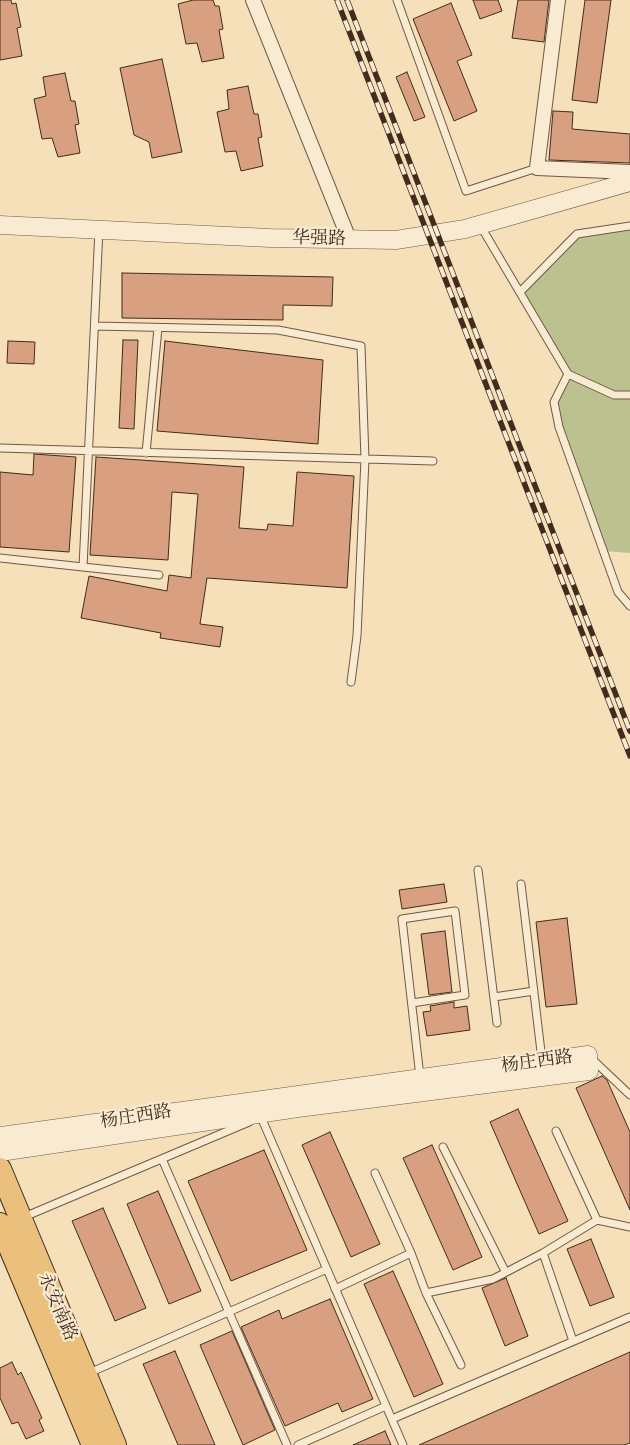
<!DOCTYPE html>
<html>
<head>
<meta charset="utf-8">
<style>
  body { margin:0 }
  canvas { display:block; background:#f5e0b9 }
</style>
</head>
<body>
<canvas width="630" height="1445"></canvas>
<script>
const g = document.querySelector('canvas').getContext('2d');
g.lineJoin = 'round';
function fillPath(path, color) {
  g.fillStyle = color;
  g.fill(path, 'evenodd');
}
function poly(rows) {
  const path = new Path2D();
  for (const r of rows) {
    path.moveTo(r[0], r[1]);
    for (let i = 2; i < r.length; i += 2) path.lineTo(r[i], r[i + 1]);
  }
  return path;
}
function strokePath(path, color, width, dash) {
  g.strokeStyle = color;
  g.lineWidth = width;
  g.lineCap = dash ? 'butt' : 'round';
  g.setLineDash(dash || []);
  g.stroke(path);
}
function write(font, color, halo, rows, align = 'center') {
  g.font = font + ' "Gentium Book Plus","Noto Serif SC",serif';
  g.lineWidth = 4.5;
  g.setLineDash([]);
  g.textBaseline = 'middle';
  g.strokeStyle = halo;
  g.fillStyle = color;
  for (const [text, x, y, turn = 0] of rows) {
    g.save();
    g.translate(x, y);
    g.rotate((+turn || 0) * Math.PI / 180);
    g.textAlign = isNaN(turn) ? turn : align;
    if (halo) g.strokeText(text, 0, 0);
    g.fillText(text, 0, 0);
    g.restore();
  }
}
const green = poly([
  [630,226,630,553,604,551,554,402,568,374,520,292,577,234]
]);
const building = poly([
  [0,0,11,0,12,4,16,3,21,27,17,28,22,56,0,60,0,0],
  [193,0,213,0,215,6,219,6,223,29,219,30,224,58,202,62,197,43,186,44,178,4,193,0],
  [473,0,498,0,502,11,480,19,473,0],
  [518,0,549,0,544,42,512,38,518,0],
  [585,0,611,0,597,103,572,100,585,0],
  [451,3,472,55,457,61,477,111,454,121,413,19,451,3],
  [162,59,182,152,152,158,149,142,134,135,120,68,162,59],
  [407,72,425,117,414,121,396,77,407,72],
  [65,73,71,101,75,101,79,124,75,125,80,153,58,157,52,138,42,139,34,99,46,96,43,77,65,73],
  [248,86,254,114,258,114,262,137,258,138,263,166,241,171,236,151,225,152,217,112,229,109,227,90,248,86],
  [553,111,573,112,572,129,630,134,630,163,549,160,553,111],
  [122,273,333,277,332,306,283,305,283,320,122,318,122,273],
  [123,340,138,340,134,429,119,428,123,340],
  [8,341,35,342,34,364,7,363,8,341],
  [165,341,323,360,318,444,157,431,165,341],
  [34,454,76,457,69,552,0,547,0,472,33,475,34,454],
  [96,457,244,467,239,528,267,530,268,524,293,526,297,472,354,476,347,588,207,578,200,624,223,627,220,647,160,638,161,633,81,618,89,576,167,591,169,575,191,578,198,494,172,492,168,560,90,555,96,457],
  [444,884,447,902,402,909,399,890,444,884],
  [567,918,577,1004,546,1007,536,922,567,918],
  [445,931,452,992,429,995,421,934,445,931],
  [454,1002,454,1008,467,1006,470,1030,427,1036,423,1012,431,1011,430,1006,454,1002],
  [602,1076,607,1080,630,1132,630,1210,576,1088,602,1076],
  [518,1109,568,1221,539,1234,490,1122,518,1109],
  [330,1132,380,1244,351,1257,302,1145,330,1132],
  [432,1145,482,1257,453,1270,403,1158,432,1145],
  [264,1150,307,1250,231,1281,188,1181,264,1150],
  [158,1191,201,1291,169,1304,127,1204,158,1191],
  [103,1208,146,1308,115,1321,72,1221,103,1208],
  [591,1239,614,1297,590,1306,567,1249,591,1239],
  [393,1271,443,1384,414,1397,364,1284,393,1271],
  [506,1278,528,1336,505,1346,482,1288,506,1278],
  [330,1299,373,1399,342,1412,338,1403,285,1426,241,1327,279,1310,282,1319,330,1299],
  [232,1331,275,1430,243,1445,200,1345,232,1331],
  [175,1351,215,1445,178,1445,143,1364,175,1351],
  [630,1352,630,1443,624,1445,419,1445,630,1352],
  [12,1362,18,1375,21,1372,42,1418,39,1420,44,1431,26,1439,18,1422,12,1424,0,1398,0,1368,12,1362],
  [385,1431,391,1445,353,1445,385,1431]
]);
const service = poly([
  [397,0,466,191,537,168],
  [480,225,568,374,614,395,630,395],
  [99,229,83,567,159,575],
  [520,292,577,234,630,226],
  [95,326,278,330,361,346,365,459,357,636,351,682],
  [568,374,554,402,559,427,618,592,630,606],
  [0,448,433,461],
  [146,453,158,328],
  [0,558,83,567],
  [478,870,497,1023],
  [521,884,542,1060],
  [494,997,534,991],
  [412,1003,465,995,455,911,402,919,420,1077],
  [592,1059,630,1095],
  [261,1117,403,1445],
  [556,1131,597,1220],
  [443,1147,505,1271],
  [162,1159,287,1445],
  [375,1173,411,1253,426,1293,461,1365],
  [24,1217,249,1122],
  [543,1253,573,1341],
  [335,1289,411,1253],
  [426,1293,493,1279,543,1253,597,1220,630,1227],
  [89,1373,327,1269],
  [392,1419,630,1317],
  [298,1445,386,1406]
]);
const minor = poly([
  [253,0,349,239],
  [558,0,537,168,630,172]
]);
const tertiary = poly([
  [0,225,270,238,396,240,465,229,630,182],
  [0,1136,588,1055,589,1071,298,1108,0,1152]
]);
const primary = poly([
  [0,1169,115,1445],
  [0,1224,93,1445]
]);
const rail = poly([
  [337,0,630,756],
  [347,0,630,731]
]);
const streetNames = [
  ["华强路",319,239,1],
  ["杨庄西路",537,1062,-8],
  ["杨庄西路",136,1117,-9],
  ["永安南路",57,1307,67]
];
fillPath(green, '#bcc28f');
fillPath(building, '#d8a080');
strokePath(building, '#432b1e', 1);
strokePath(service, '#705845', 9);
strokePath(minor, '#705845', 16);
strokePath(tertiary, '#705845', 19);
strokePath(primary, '#432b1e', 24);
strokePath(service, '#f8ebd2', 7);
strokePath(minor, '#f8ebd2', 14);
strokePath(tertiary, '#f8ebd2', 18);
strokePath(primary, '#eac07c', 22);
strokePath(rail, '#432b1e', 5.5);
strokePath(rail, '#f8ebd2', 4, [11]);
write('18px', '#432b1e', '#f8ebd2', streetNames);
</script>
</body>
</html>
